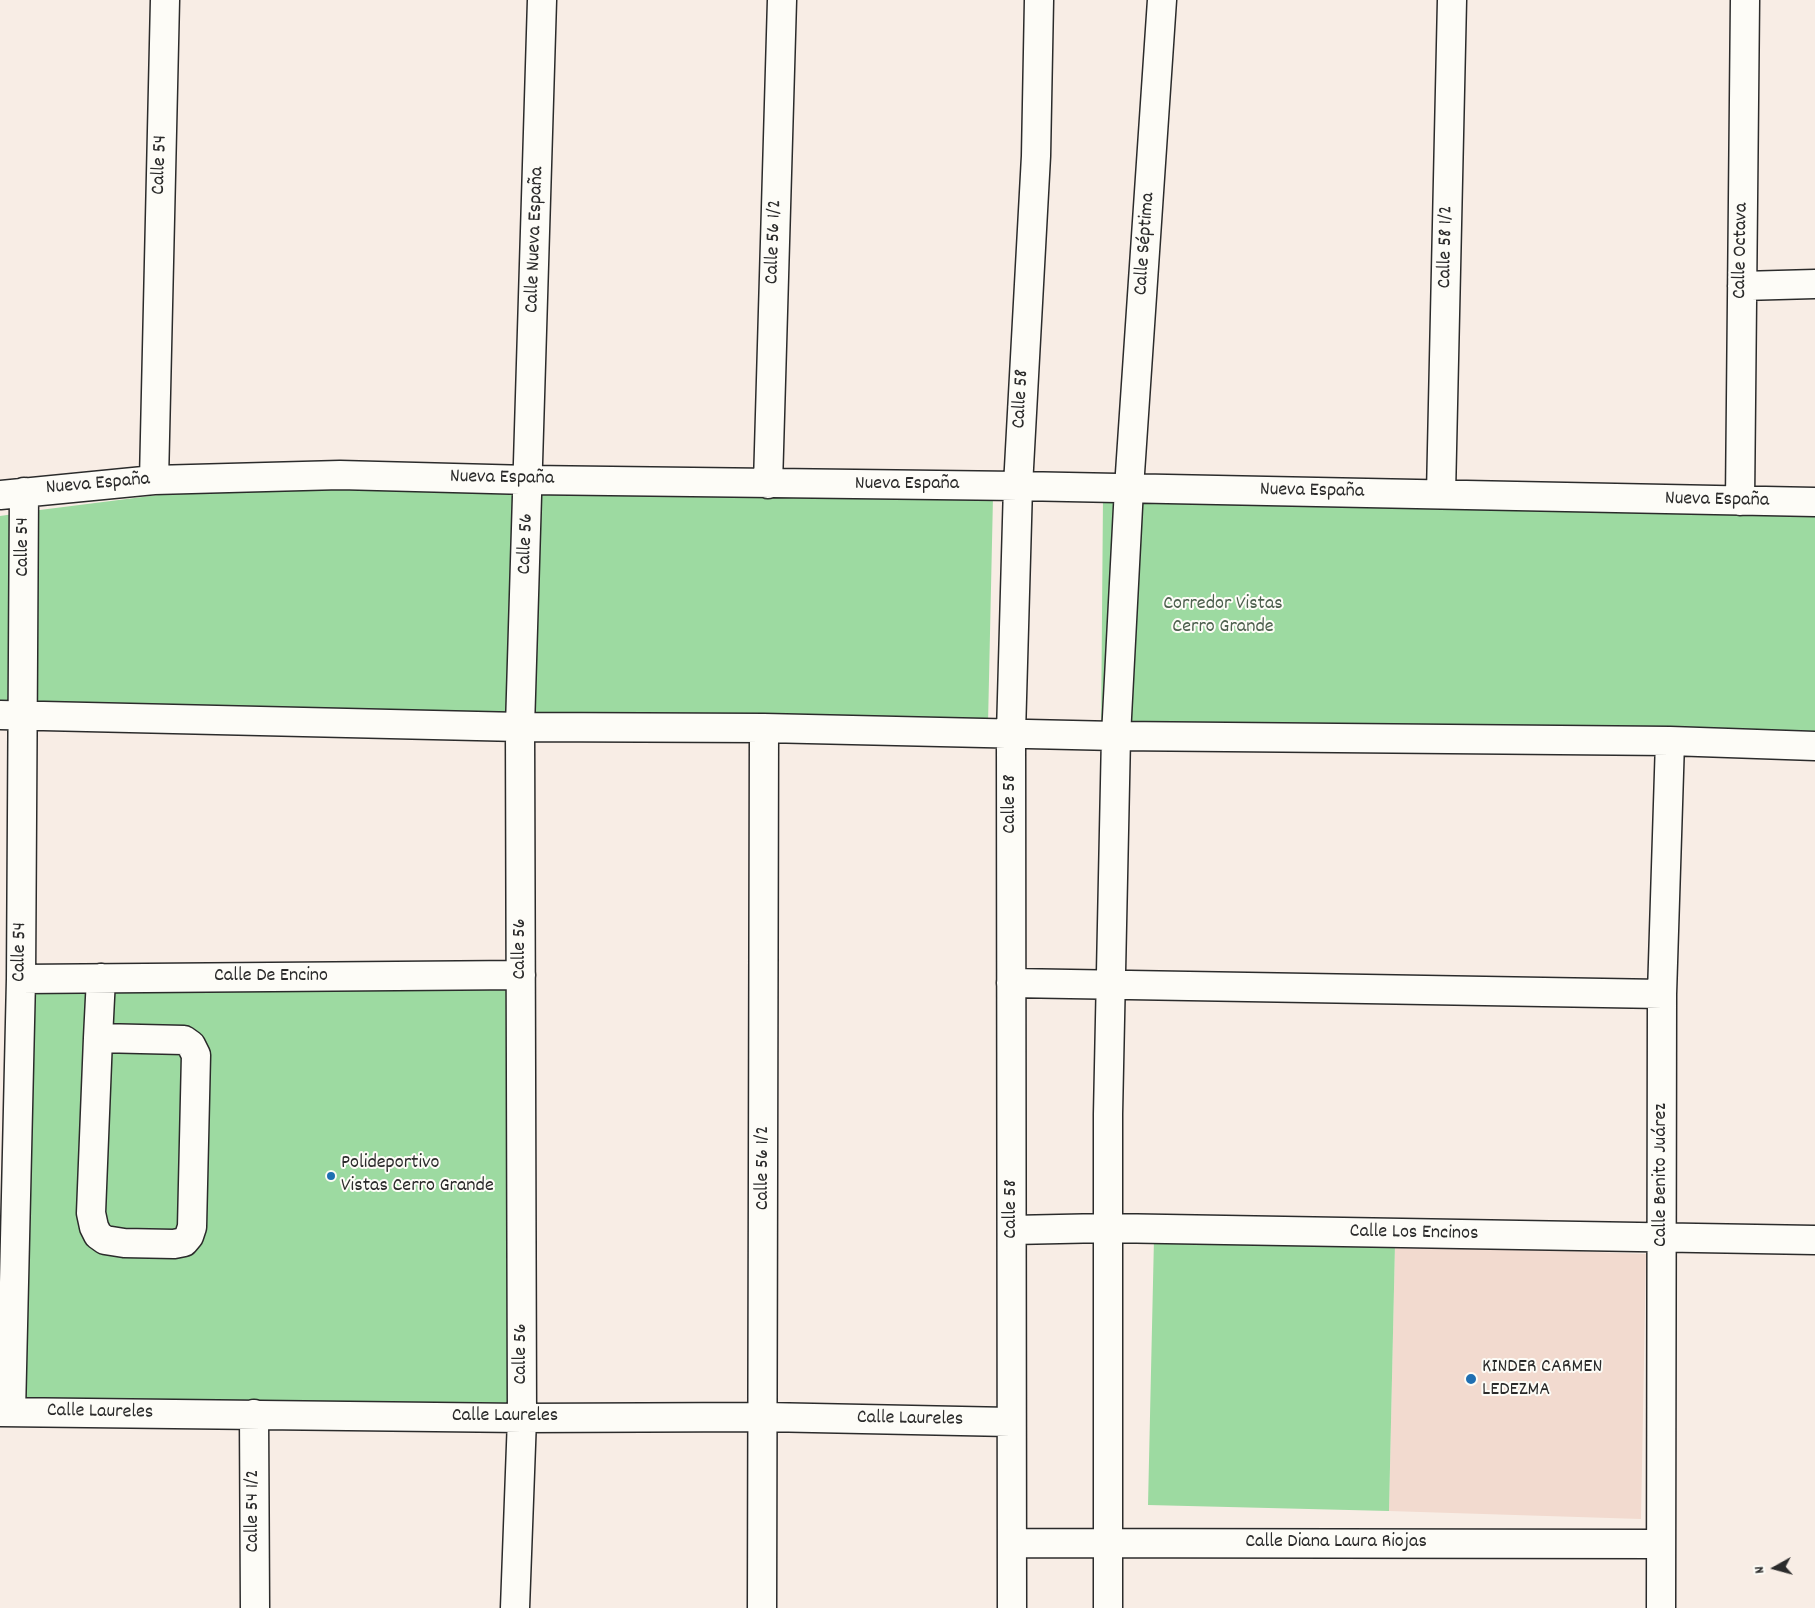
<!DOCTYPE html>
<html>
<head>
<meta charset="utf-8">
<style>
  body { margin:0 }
  #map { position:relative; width:1815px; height:1608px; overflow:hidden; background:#f8ede5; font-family:Dekko,sans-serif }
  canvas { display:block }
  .north { position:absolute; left:1750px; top:1543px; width:50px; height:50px; -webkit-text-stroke:4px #fdfcf7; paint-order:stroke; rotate:263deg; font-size:14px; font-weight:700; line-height:20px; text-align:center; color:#2b2b2b }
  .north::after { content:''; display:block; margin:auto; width:18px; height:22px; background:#2b2b2b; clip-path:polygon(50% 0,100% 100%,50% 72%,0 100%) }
</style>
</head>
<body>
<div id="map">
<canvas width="1815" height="1608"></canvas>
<div class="north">N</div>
</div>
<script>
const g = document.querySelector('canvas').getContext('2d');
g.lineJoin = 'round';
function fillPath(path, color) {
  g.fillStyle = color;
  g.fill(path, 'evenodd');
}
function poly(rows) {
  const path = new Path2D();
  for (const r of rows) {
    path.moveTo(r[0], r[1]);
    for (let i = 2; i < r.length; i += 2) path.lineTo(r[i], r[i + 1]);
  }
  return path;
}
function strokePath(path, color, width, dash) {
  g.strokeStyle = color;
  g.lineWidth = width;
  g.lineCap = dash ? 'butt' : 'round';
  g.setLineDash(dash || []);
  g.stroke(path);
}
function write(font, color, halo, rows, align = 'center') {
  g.font = font + ' Dekko,sans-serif';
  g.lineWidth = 4;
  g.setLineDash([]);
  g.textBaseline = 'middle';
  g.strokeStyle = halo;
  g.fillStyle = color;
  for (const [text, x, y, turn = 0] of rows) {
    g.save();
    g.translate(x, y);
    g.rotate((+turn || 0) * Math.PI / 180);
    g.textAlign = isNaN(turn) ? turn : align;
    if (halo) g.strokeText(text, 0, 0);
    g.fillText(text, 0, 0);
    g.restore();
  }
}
const built = poly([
  [1395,1244,1646,1254,1641,1519,1389,1511]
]);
const green = poly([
  [295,483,518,487,507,732,26,713,24,512,182,492],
  [526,488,993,497,988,724,515,733],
  [1103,497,1815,507,1815,741,1101,733],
  [21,513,22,710,0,709,0,516],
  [521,988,519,1414,17,1412,18,993],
  [1154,1238,1395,1244,1389,1511,1148,1505]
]);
const minor = poly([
  [1742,286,1815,284],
  [154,480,165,0],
  [768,484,782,0],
  [1441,494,1452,0],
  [0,495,154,480,340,475,529,480,1018,486,1815,502],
  [1740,501,1745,0],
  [0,715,520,727,764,728,1116,736,1670,741,1815,746],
  [21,979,521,975],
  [1011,983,1662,994],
  [98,1038,184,1040,191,1045,196,1055,192,1227,189,1236,184,1242,174,1244,124,1243,105,1240,98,1235,94,1227,91,1213,98,1038,101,978],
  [1012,1230,1107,1228,1815,1240],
  [0,1412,522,1418,764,1417,1010,1422],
  [11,1412,21,979,24,492],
  [254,1414,255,1608],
  [1012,1543,1660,1544],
  [515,1608,522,1418,520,727,542,0],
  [762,1608,764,728],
  [1012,1608,1011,733,1018,486,1036,156,1039,0],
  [1108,1608,1108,1114,1116,736,1129,488,1162,0],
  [1661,1608,1662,994,1670,741]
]);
const markers = [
  [331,1176,5,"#1f6fb2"],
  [1471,1379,6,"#1f6fb2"]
];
const streetNames = [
  ["Calle 54",161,165,-88],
  ["Calle Nueva España",536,240,-88],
  ["Calle 56 1/2",775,242,-88],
  ["Calle Séptima",1146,244,-86],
  ["Calle 58 1/2",1447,247,-89],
  ["Calle Octava",1742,251,-89],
  ["Calle 58",1022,399,-87],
  ["Nueva España",502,479,1],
  ["Nueva España",98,485,-5],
  ["Nueva España",907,485],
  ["Nueva España",1312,492,1],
  ["Nueva España",1717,501,1],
  ["Calle 56",527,544,-88],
  ["Calle 54",24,547,-90],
  ["Calle 58",1011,804,-90],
  ["Calle 56",521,949,-90],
  ["Calle 54",21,952,-89],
  ["Calle De Encino",271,977],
  ["Calle 56 1/2",764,1168,-90],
  ["Calle Benito Juárez",1662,1175,-90],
  ["Calle 58",1012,1209,-90],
  ["Calle Los Encinos",1414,1234,1],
  ["Calle 56",522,1354,-90],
  ["Calle Laureles",100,1413,1],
  ["Calle Laureles",505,1417],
  ["Calle Laureles",910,1420,1],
  ["Calle 54 1/2",254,1511,-90],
  ["Calle Diana Laura Riojas",1336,1543]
];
const parkNames = [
  ["Corredor Vistas",1223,605],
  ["Cerro Grande",1223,628]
];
const poiNames = [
  ["Polideportivo",341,1164],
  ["Vistas Cerro Grande",341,1187],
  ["KINDER CARMEN",1482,1368],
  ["LEDEZMA",1482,1391]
];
fillPath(built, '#f2dacf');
fillPath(green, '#9ddaa1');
strokePath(minor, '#2b2b2b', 31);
strokePath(minor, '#fdfcf7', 28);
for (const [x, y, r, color] of markers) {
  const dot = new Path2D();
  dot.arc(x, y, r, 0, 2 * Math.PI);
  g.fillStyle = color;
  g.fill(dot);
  strokePath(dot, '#fdfcf7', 2);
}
write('20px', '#2b2b2b', '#fdfcf7', streetNames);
write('20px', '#4d604e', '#fdfcf7', parkNames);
write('20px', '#2b2b2b', '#fdfcf7', poiNames, 'left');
</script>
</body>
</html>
